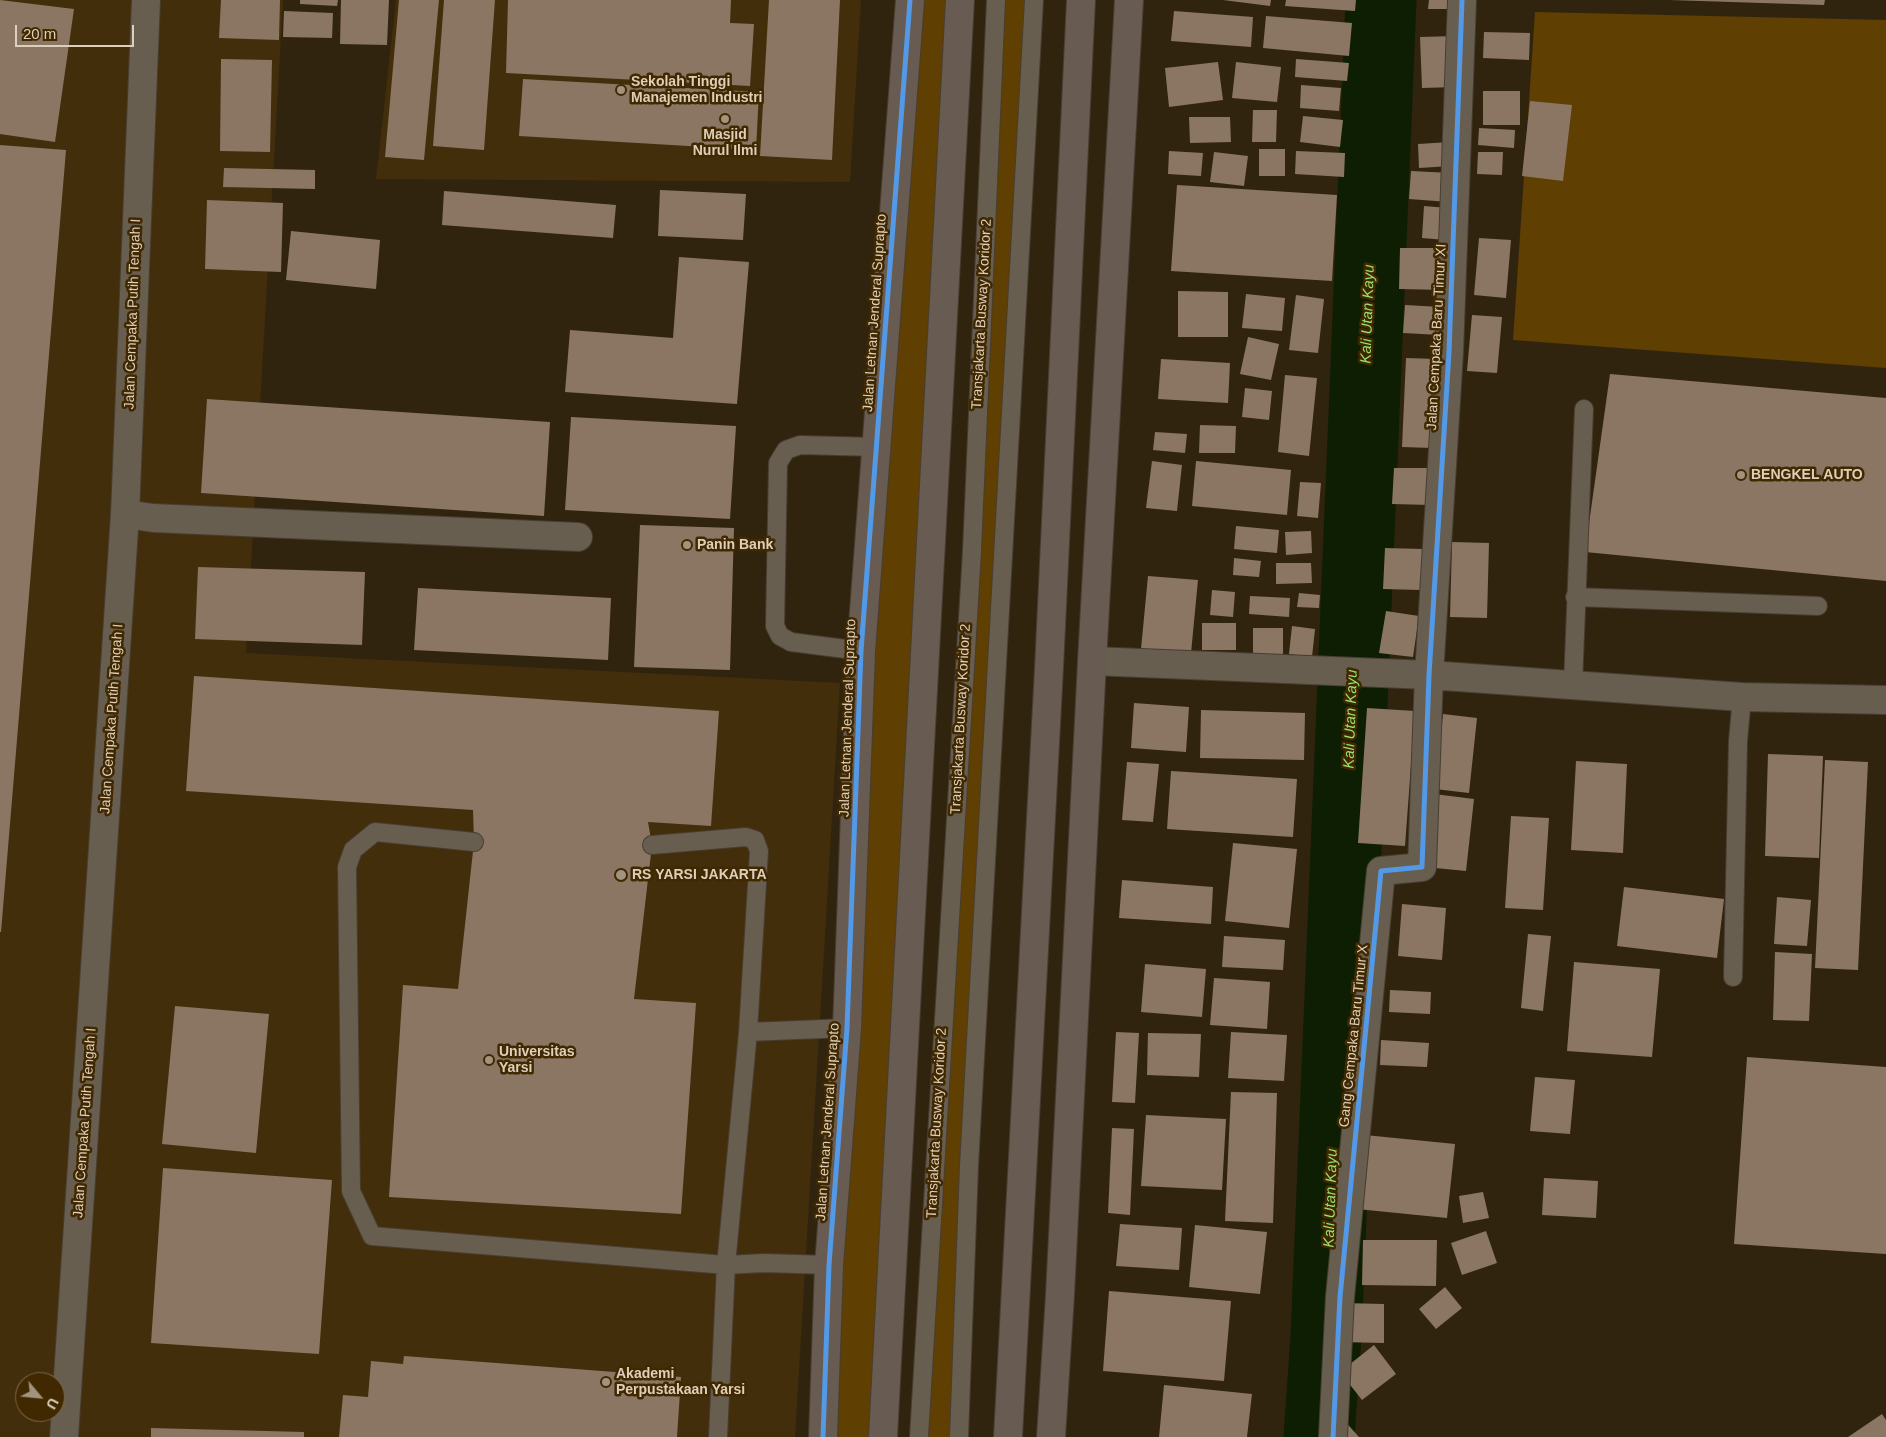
<!DOCTYPE html>
<html>
<head>
<meta charset="utf-8">
<style>
  body { margin:0 }
  #map { position:relative; width:1886px; height:1437px; overflow:hidden; background:#31240f; font-family:Helvetica,sans-serif }
  canvas { display:block }
  .north { position:absolute; left:15px; top:1372px; width:50px; height:50px; box-sizing:border-box; background:#402800; border:1px solid #7f6b4a; border-radius:50%; rotate:118deg; font-size:14px; font-weight:700; line-height:20px; text-align:center; color:#decfba }
  .north::after { content:''; display:block; margin:auto; width:18px; height:22px; background:#a1937e; clip-path:polygon(50% 0,100% 100%,50% 72%,0 100%) }
  .scale { position:absolute; left:15px; top:25px; width:119px; height:22px; box-sizing:border-box; border:2px solid #decfba; border-top:0; padding-left:6px; font-size:15px; line-height:18px; white-space:nowrap; color:#decfba; -webkit-text-stroke:4px #402800; paint-order:stroke }
</style>
</head>
<body>
<div id="map">
<canvas width="1886" height="1437"></canvas>
<div class="north">U</div>
<div class="scale">20 m</div>
</div>
<script>
const g = document.querySelector('canvas').getContext('2d');
g.lineJoin = 'round';
function fillPath(path, color) {
  g.fillStyle = color;
  g.fill(path, 'evenodd');
}
function poly(rows) {
  const path = new Path2D();
  for (const r of rows) {
    path.moveTo(r[0], r[1]);
    for (let i = 2; i < r.length; i += 2) path.lineTo(r[i], r[i + 1]);
  }
  return path;
}
function strokePath(path, color, width, dash) {
  g.strokeStyle = color;
  g.lineWidth = width;
  g.lineCap = dash ? 'butt' : 'round';
  g.setLineDash(dash || []);
  g.stroke(path);
}
function write(font, color, halo, rows, align = 'center') {
  g.font = font + ' Helvetica,sans-serif';
  g.lineWidth = 5;
  g.setLineDash([]);
  g.textBaseline = 'middle';
  g.strokeStyle = halo;
  g.fillStyle = color;
  for (const [text, x, y, turn = 0] of rows) {
    g.save();
    g.translate(x, y);
    g.rotate((+turn || 0) * Math.PI / 180);
    g.textAlign = isNaN(turn) ? turn : align;
    if (halo) g.strokeText(text, 0, 0);
    g.fillText(text, 0, 0);
    g.restore();
  }
}
const built = poly([
  [0,0,283,0,246,653,840,683,795,1437,0,1437],
  [25,1382,55,1382,55,1412,25,1412],
  [396,0,861,0,850,182,376,179]
]);
const green = poly([
  [910,0,960,0,883,1437,823,1437],
  [996,0,1036,0,959,1437,919,1437],
  [1535,12,1886,20,1886,368,1513,340]
]);
const river = poly([
  [1319,1437,1326,1337,1381,0]
]);
const building = poly([
  [0,0,74,9,55,142,0,134],
  [221,0,280,0,279,40,219,38],
  [300,0,338,0,337,6,300,4],
  [341,0,389,0,387,45,340,44],
  [399,0,439,0,424,160,385,157],
  [444,0,495,0,484,150,433,146],
  [508,0,731,0,730,23,754,24,750,86,506,73],
  [769,0,840,0,832,160,760,156],
  [1223,0,1271,0,1270,6],
  [1286,0,1356,0,1355,11,1285,6],
  [1429,0,1454,0,1454,9,1428,9],
  [1669,0,1825,0,1824,5],
  [284,11,333,13,332,38,283,37],
  [1174,11,1253,17,1251,47,1171,41],
  [1266,16,1352,23,1349,56,1263,48],
  [1484,32,1530,33,1529,60,1483,58],
  [1455,36,1456,87,1422,88,1420,37],
  [221,59,272,60,270,152,220,151],
  [1296,59,1349,63,1347,81,1295,77],
  [1218,62,1223,100,1169,107,1165,68],
  [1236,62,1281,67,1277,102,1232,98],
  [523,79,759,92,756,150,519,136],
  [1301,85,1341,88,1339,111,1300,108],
  [1483,91,1520,91,1520,125,1483,125],
  [1530,101,1572,105,1563,181,1522,176],
  [1253,110,1277,110,1276,142,1252,142],
  [1303,116,1343,120,1340,147,1300,142],
  [1189,117,1230,117,1231,142,1190,143],
  [1479,128,1515,130,1514,148,1478,145],
  [1451,142,1451,166,1419,168,1418,144],
  [0,145,66,150,1,932,0,932],
  [1259,149,1285,149,1285,176,1259,176],
  [1169,151,1203,153,1201,176,1168,174],
  [1296,151,1345,153,1344,177,1295,174],
  [1214,152,1248,156,1244,186,1210,182],
  [1478,152,1503,152,1502,175,1477,174],
  [224,168,315,170,315,189,223,187],
  [1411,171,1451,173,1449,202,1409,199],
  [1177,185,1337,195,1332,281,1171,271],
  [660,190,746,194,743,240,658,236],
  [444,191,616,205,613,238,442,225],
  [207,200,283,203,281,272,205,269],
  [1424,206,1448,208,1446,240,1422,238],
  [291,231,380,240,376,289,286,280],
  [1479,238,1511,240,1506,298,1474,295],
  [1400,248,1446,248,1445,290,1399,289],
  [679,257,749,262,737,404,565,392,570,330,673,338],
  [1178,291,1228,292,1228,337,1178,337],
  [1246,294,1285,298,1282,331,1242,328],
  [1296,295,1324,299,1318,353,1289,350],
  [1405,305,1441,307,1440,335,1403,333],
  [1472,315,1502,317,1497,373,1467,371],
  [1248,337,1279,344,1271,380,1240,374],
  [1406,358,1437,359,1432,448,1402,447],
  [1161,359,1230,363,1228,403,1158,399],
  [1610,374,1886,398,1886,581,1585,552],
  [1285,375,1317,378,1309,456,1278,452],
  [1245,388,1272,391,1269,420,1242,417],
  [207,399,550,422,544,516,201,493],
  [571,417,736,426,730,519,565,510],
  [1200,425,1236,426,1235,453,1199,453],
  [1155,432,1187,434,1185,453,1153,450],
  [1152,461,1182,465,1177,511,1146,508],
  [1196,461,1291,470,1287,515,1192,506],
  [1394,468,1431,468,1430,505,1392,504],
  [1300,482,1321,483,1318,518,1297,516],
  [640,525,734,528,730,670,634,667],
  [1236,526,1279,530,1277,553,1234,549],
  [1311,531,1312,553,1286,555,1285,532],
  [1452,542,1489,543,1487,618,1450,617],
  [1385,548,1423,549,1421,590,1383,589],
  [1234,558,1261,561,1259,577,1233,575],
  [1276,563,1311,563,1312,583,1276,584],
  [198,567,365,572,362,645,195,639],
  [1148,576,1198,580,1191,653,1141,649],
  [418,588,611,598,608,660,414,650],
  [1212,590,1235,592,1233,617,1210,615],
  [1299,593,1320,595,1319,608,1297,607],
  [1250,596,1290,598,1289,617,1249,614],
  [1386,611,1419,616,1413,657,1379,653],
  [1202,623,1236,623,1236,650,1202,650],
  [1292,626,1315,629,1312,657,1289,654],
  [1253,628,1283,628,1283,656,1253,656],
  [194,676,719,711,711,826,648,822,652,845,634,999,696,1003,681,1214,389,1197,403,985,458,989,474,842,473,810,186,791],
  [1134,703,1189,707,1186,752,1131,748],
  [1367,708,1415,711,1405,846,1358,843],
  [1201,710,1305,713,1304,760,1200,758],
  [1443,714,1477,718,1469,793,1435,789],
  [1768,754,1823,756,1819,858,1765,856],
  [1825,760,1868,762,1858,970,1815,968],
  [1576,761,1627,764,1623,853,1571,850],
  [1127,762,1159,764,1153,822,1122,820],
  [1171,771,1297,779,1293,837,1167,829],
  [1434,794,1474,799,1466,871,1425,867],
  [1511,816,1549,818,1543,910,1505,908],
  [1233,843,1297,849,1289,928,1225,921],
  [1122,880,1213,887,1211,924,1119,918],
  [1624,887,1724,899,1717,958,1617,946],
  [1777,897,1811,900,1807,946,1774,944],
  [1402,904,1446,908,1442,960,1398,956],
  [1528,934,1551,936,1543,1011,1521,1008],
  [1224,936,1285,940,1283,970,1222,967],
  [1775,952,1812,954,1809,1021,1773,1020],
  [1574,962,1660,969,1652,1057,1567,1051],
  [1145,964,1206,969,1202,1017,1141,1012],
  [1214,978,1270,982,1267,1029,1210,1025],
  [1390,990,1431,992,1430,1014,1389,1012],
  [175,1006,269,1014,256,1153,162,1144],
  [1116,1032,1139,1033,1135,1103,1112,1102],
  [1231,1032,1287,1035,1284,1081,1228,1078],
  [1148,1033,1201,1034,1199,1077,1147,1075],
  [1381,1040,1429,1043,1427,1067,1380,1065],
  [1747,1057,1886,1067,1886,1254,1734,1244],
  [1535,1077,1575,1080,1570,1134,1530,1131],
  [1231,1092,1277,1093,1273,1223,1225,1221],
  [1146,1115,1226,1119,1222,1190,1141,1186],
  [1112,1128,1134,1129,1130,1215,1108,1213],
  [1365,1135,1455,1144,1447,1218,1357,1209],
  [163,1168,332,1180,319,1354,151,1343],
  [1544,1178,1598,1181,1596,1218,1542,1215],
  [1483,1192,1489,1218,1463,1223,1459,1196],
  [1120,1224,1182,1228,1179,1270,1116,1266],
  [1195,1225,1267,1232,1260,1294,1189,1287],
  [1486,1231,1497,1263,1462,1275,1451,1243],
  [1363,1240,1437,1240,1436,1286,1362,1285],
  [1445,1287,1462,1308,1436,1329,1419,1309],
  [1109,1291,1231,1301,1224,1381,1103,1371],
  [1341,1303,1384,1304,1384,1343,1339,1342],
  [1374,1345,1396,1374,1362,1400,1340,1372],
  [404,1356,681,1377,677,1437,339,1437,343,1395,368,1397,371,1361,403,1364],
  [1164,1385,1252,1394,1247,1437,1159,1437],
  [1882,1414,1886,1420,1886,1437,1848,1437],
  [1342,1418,1359,1437,1340,1437],
  [151,1428,304,1432,304,1437,151,1437]
]);
const service = poly([
  [1575,597,1818,606],
  [861,651,791,642,780,636,775,626,778,463,786,450,800,445,877,447],
  [1573,684,1584,409],
  [474,842,375,832,353,850,347,867,351,1191,372,1236,726,1265,748,1032,759,851,755,840,746,837,652,845],
  [1733,977,1738,741,1742,697],
  [748,1032,847,1028],
  [718,1437,726,1265,763,1263,829,1265],
  [919,1437,972,551,996,0],
  [959,1437,969,1166,1034,0]
]);
const minor = poly([
  [125,514,153,518,578,537],
  [1092,661,1429,675,1742,697,1886,700],
  [1333,1437,1340,1297,1381,871,1422,867,1429,675,1449,352,1462,0]
]);
const tertiary = poly([
  [64,1437,125,514,146,0]
]);
const primary = poly([
  [823,1437,829,1265,847,1028,861,651,910,0],
  [883,1437,960,0],
  [1008,1437,1049,668,1081,0],
  [1051,1437,1060,1295,1092,661,1129,0]
]);
const cycleway = poly([
  [823,1437,829,1265,847,1028,861,651,910,0],
  [1333,1437,1340,1297,1381,871,1422,867,1429,675,1449,352,1462,0]
]);
const markers = [
  [621,90,5,"#a1937e"],
  [725,119,5,"#a1937e"],
  [1741,475,5,"#a1937e"],
  [687,545,5,"#a1937e"],
  [621,875,6,"#a1937e"],
  [489,1060,5,"#a1937e"],
  [606,1382,5,"#a1937e"]
];
const poiNames = [
  ["Sekolah Tinggi",631,82],
  ["Manajemen Industri",631,98],
  ["Masjid",725,135,"center"],
  ["Nurul Ilmi",725,151,"center"],
  ["BENGKEL AUTO",1751,475],
  ["Panin Bank",697,545],
  ["RS YARSI JAKARTA",632,875],
  ["Universitas",499,1052],
  ["Yarsi",499,1068],
  ["Akademi",616,1374],
  ["Perpustakaan Yarsi",616,1390]
];
const streetNames = [
  ["Jalan Letnan Jenderal Suprapto",875,313,-86],
  ["Jalan Cempaka Putih Tengah I",133,314,-88],
  ["Transjakarta Busway Koridor 2",982,314,-87],
  ["Jalan Cempaka Baru Timur XI",1437,337,-87],
  ["Jalan Letnan Jenderal Suprapto",848,718,-88],
  ["Jalan Cempaka Putih Tengah I",112,719,-86],
  ["Transjakarta Busway Koridor 2",961,719,-87],
  ["Gang Cempaka Baru Timur X",1354,1036,-84],
  ["Jalan Letnan Jenderal Suprapto",828,1122,-86],
  ["Jalan Cempaka Putih Tengah I",85,1123,-86],
  ["Transjakarta Busway Koridor 2",937,1123,-87]
];
const waterNames = [
  ["Kali Utan Kayu",1368,314,-88],
  ["Kali Utan Kayu",1351,719,-88],
  ["Kali Utan Kayu",1331,1198,-88]
];
fillPath(built, '#432e0b');
fillPath(green, '#5f3f02');
strokePath(river, '#0e1e03', 71);
fillPath(building, '#8a7663');
strokePath(service, '#483e30', 20);
strokePath(minor, '#483e30', 30);
strokePath(tertiary, '#483e30', 30);
strokePath(primary, '#483e30', 30);
strokePath(service, '#685e50', 18);
strokePath(minor, '#685e50', 28);
strokePath(tertiary, '#685e50', 28);
strokePath(primary, '#685b51', 28);
strokePath(cycleway, '#5399e6', 5);
for (const [x, y, r, color] of markers) {
  const dot = new Path2D();
  dot.arc(x, y, r, 0, 2 * Math.PI);
  g.fillStyle = color;
  g.fill(dot);
  strokePath(dot, '#402800', 2);
}
write('bold 14px', '#decfba', '#402800', poiNames, 'left');
write('14px', '#decfba', '#402800', streetNames);
write('italic 15px', '#97e16d', '#402800', waterNames);
</script>
</body>
</html>
